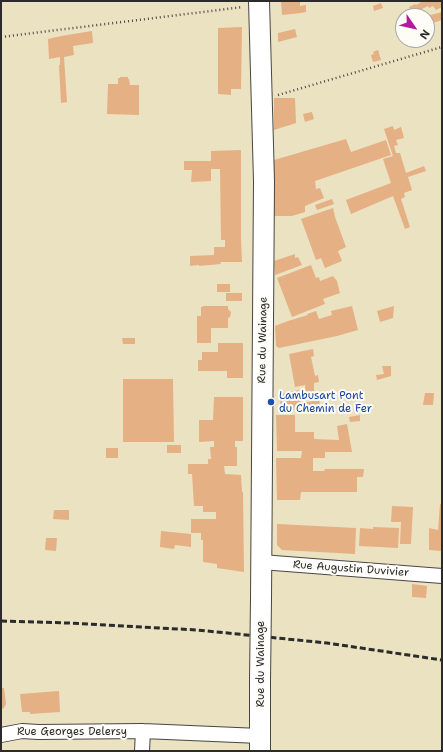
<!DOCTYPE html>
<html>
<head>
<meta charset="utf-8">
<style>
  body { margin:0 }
  #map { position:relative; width:443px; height:752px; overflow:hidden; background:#ebe2c2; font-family:"Shantell Sans",sans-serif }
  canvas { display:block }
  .frame { position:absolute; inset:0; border:2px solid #2b2b2b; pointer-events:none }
  .north { position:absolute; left:395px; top:8px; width:40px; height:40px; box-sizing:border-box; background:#fdfcf7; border:1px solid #a9a8a5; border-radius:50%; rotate:124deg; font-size:11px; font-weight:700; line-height:16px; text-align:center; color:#2b2b2b }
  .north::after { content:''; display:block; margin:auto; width:14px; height:18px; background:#b5179e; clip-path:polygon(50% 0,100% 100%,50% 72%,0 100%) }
</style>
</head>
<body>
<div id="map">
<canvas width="443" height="752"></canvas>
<div class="frame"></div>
<div class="north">N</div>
</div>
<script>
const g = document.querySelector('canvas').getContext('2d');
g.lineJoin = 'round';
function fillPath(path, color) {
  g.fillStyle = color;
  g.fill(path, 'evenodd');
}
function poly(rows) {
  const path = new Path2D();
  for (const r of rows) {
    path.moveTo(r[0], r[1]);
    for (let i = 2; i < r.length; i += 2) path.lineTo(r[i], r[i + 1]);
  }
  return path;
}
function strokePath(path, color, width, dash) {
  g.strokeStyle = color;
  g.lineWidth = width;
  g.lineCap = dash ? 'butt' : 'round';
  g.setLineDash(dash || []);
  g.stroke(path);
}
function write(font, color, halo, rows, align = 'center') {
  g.font = font + ' "Shantell Sans",sans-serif';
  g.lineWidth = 4;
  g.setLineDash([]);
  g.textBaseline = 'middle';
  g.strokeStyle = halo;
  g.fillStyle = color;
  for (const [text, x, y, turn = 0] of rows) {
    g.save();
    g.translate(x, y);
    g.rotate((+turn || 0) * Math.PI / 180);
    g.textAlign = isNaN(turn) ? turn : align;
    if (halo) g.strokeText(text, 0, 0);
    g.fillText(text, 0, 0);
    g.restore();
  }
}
const building = poly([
  [281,1,300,1,300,6,306,5,306,12,301,13,282,15],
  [423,1,442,1,442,7,436,10,433,6,429,8,428,6,412,14,409,7,415,4,416,5],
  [381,3,383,8,374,11,373,6],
  [442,12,442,20,433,23,432,21,427,22,427,16],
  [242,27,241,89,231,89,231,95,218,94,218,28],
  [295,29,297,37,278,42,278,33],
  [92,31,93,43,73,46,74,55,64,57,67,102,61,103,59,65,60,65,60,57,49,59,48,39,61,36],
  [378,50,381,60,373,62,371,55,374,54,373,52],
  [120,77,128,77,128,79,129,79,130,85,139,85,139,115,107,114,108,84,118,84,118,78,120,78],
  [274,98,295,98,296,123,274,130],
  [312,112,314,119,305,122,303,114],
  [393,126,394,130,401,127,404,138,396,140,398,145,394,146,396,153,400,153,406,173,424,166,426,171,408,177,412,190,404,193,405,197,401,199,410,227,405,229,393,196,351,214,346,200,391,183,383,159,393,156,384,129],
  [346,139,351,152,386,140,391,155,315,181,316,189,320,188,324,198,305,206,305,212,292,216,274,216,274,160],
  [241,150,241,239,242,262,220,262,221,264,199,266,199,265,190,266,190,256,214,255,214,247,225,247,225,240,221,240,220,169,211,169,211,181,191,182,192,170,184,170,184,161,211,161,211,151],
  [332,199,334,204,317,210,315,205],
  [333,208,335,217,346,247,338,251,342,261,325,268,321,258,316,260,301,219],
  [295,254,295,258,298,257,302,265,275,275,274,261],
  [311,265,316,278,319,277,320,281,333,276,337,281,340,293,323,299,325,304,292,317,277,278],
  [217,284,230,284,230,292,217,292],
  [226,293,242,293,242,301,226,301],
  [204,306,228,306,228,309,231,312,230,317,228,318,228,328,211,328,211,343,197,343,197,316,201,316,201,307],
  [352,306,358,330,337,336,279,348,276,346,275,326,288,321,308,315,307,314,316,311,319,319,332,315,331,311],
  [394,306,393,318,380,322,377,311],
  [122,338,135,338,135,344,123,344],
  [218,343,243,343,243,378,227,378,227,371,198,371,198,360,202,360,202,352,218,352],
  [313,349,314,356,311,357,315,376,318,375,319,382,314,383,314,392,306,394,305,385,295,387,289,354],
  [382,366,391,366,391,376,377,380,376,375,384,374],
  [123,379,173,379,174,442,123,442],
  [299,390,301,403,319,400,320,405,282,412,279,394],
  [425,393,434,393,433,405,423,405],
  [214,397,243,397,243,441,235,441,235,447,237,447,237,466,224,466,225,474,241,475,242,492,243,492,244,572,217,568,217,564,203,562,203,540,201,540,201,533,191,533,191,519,216,519,216,512,203,512,203,506,194,506,192,474,188,474,188,464,208,464,208,459,211,459,210,447,214,447,214,441,199,442,199,420,213,420],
  [276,415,295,415,295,432,314,432,314,439,339,440,337,426,347,424,352,452,325,452,325,458,313,458,313,471,324,471,325,469,364,469,363,477,357,477,357,492,301,492,300,500,277,500,276,458,301,458,302,451,277,451],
  [360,415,360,421,350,422,349,417],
  [167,445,181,445,181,453,167,453],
  [106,448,118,448,118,458,106,458],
  [440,504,442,504,442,551,429,550,429,528,438,530],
  [392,506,413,507,411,544,400,544,401,522,391,522],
  [54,510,69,510,69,520,53,519],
  [277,524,356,528,355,554,282,550,277,545],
  [373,527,399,528,398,548,359,546,360,528,373,529],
  [161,531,191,534,191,547,175,545,174,549,160,547],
  [46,538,57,538,56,551,45,550],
  [412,584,427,586,426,598,412,597],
  [1,688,4,688,6,704,4,708,1,710],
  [59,691,60,712,30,714,30,712,22,712,20,694]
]);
const path = poly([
  [1,37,243,7],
  [278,95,442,47]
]);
const minor = poly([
  [261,562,442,576],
  [1,735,22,731,38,732,143,731,260,736],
  [142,751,143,731]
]);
const secondary = poly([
  [259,1,264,181,261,599],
  [260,681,260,751]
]);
const rail = poly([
  [1,621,68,623,197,630,327,643,442,660]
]);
const secondaryBridge = poly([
  [260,681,261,599]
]);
const markers = [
  [271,402,4,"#1a4fb4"]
];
const streetNames = [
  ["Rue du Wainage",263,340,-89],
  ["Rue Augustin Duvivier",351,569,4],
  ["Rue du Wainage",261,664,-90],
  ["Rue Georges Delersy",72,732]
];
const transitNames = [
  ["Lambusart Pont",279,396],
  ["du Chemin de Fer",279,409]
];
fillPath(building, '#e5b083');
strokePath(minor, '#484642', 16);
strokePath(secondary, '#484642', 22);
strokePath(path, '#484642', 2.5, [1, 3]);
strokePath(minor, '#fff', 14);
strokePath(secondary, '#fff', 20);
strokePath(rail, '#2b2b2b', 3, [6, 3]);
strokePath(secondaryBridge, '#484642', 22, []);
strokePath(secondaryBridge, '#fff', 20);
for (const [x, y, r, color] of markers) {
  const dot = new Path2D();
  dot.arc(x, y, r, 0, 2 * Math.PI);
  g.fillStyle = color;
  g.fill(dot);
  strokePath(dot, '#fdfcf7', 1.5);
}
write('11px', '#2b2b2b', '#fdfcf7', streetNames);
write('11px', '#164399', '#fdfcf7', transitNames, 'left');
</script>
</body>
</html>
